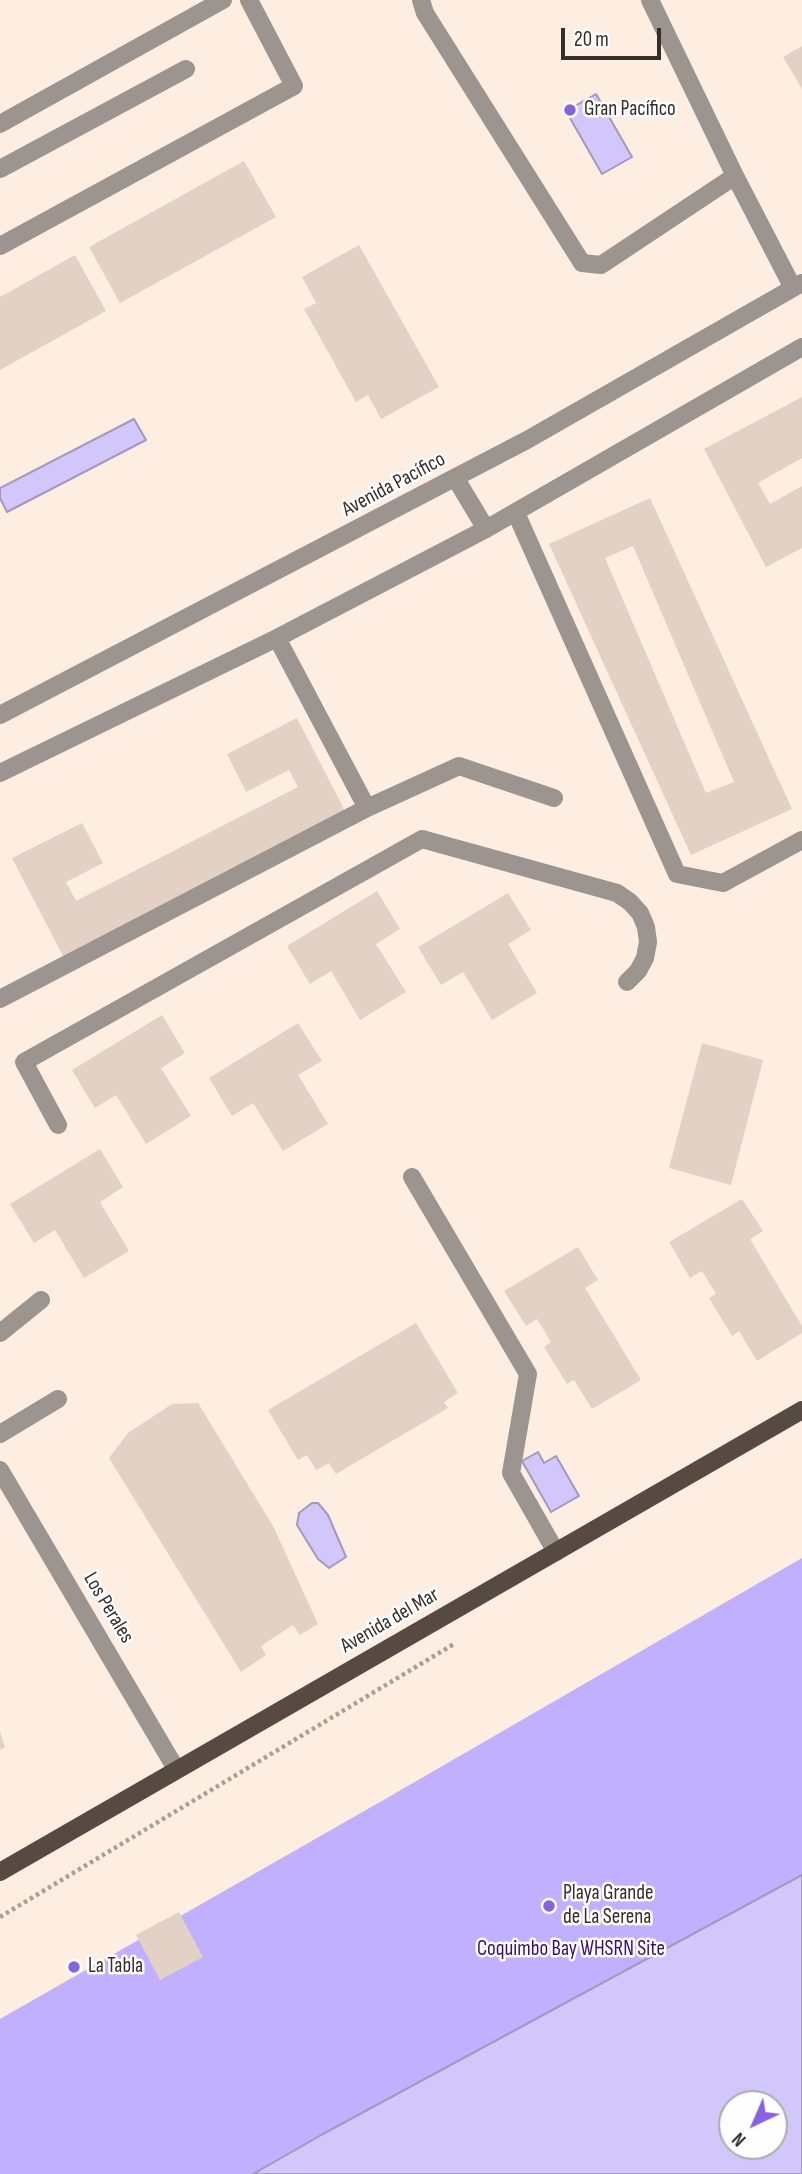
<!DOCTYPE html>
<html>
<head>
<meta charset="utf-8">
<style>
  body { margin:0 }
  #map { position:relative; width:802px; height:2174px; overflow:hidden; background:#feede1; font-family:"Sofia Sans Condensed",sans-serif }
  canvas { display:block }
  .north { position:absolute; left:718px; top:2090px; width:70px; height:70px; box-sizing:border-box; background:#fefefe; border:2px solid #aeaba9; border-radius:50%; rotate:224deg; font-size:19px; font-weight:700; line-height:28px; text-align:center; color:#352e2a }
  .north::after { content:''; display:block; margin:auto; width:24px; height:32px; background:#8863de; clip-path:polygon(50% 0,100% 100%,50% 72%,0 100%) }
  .scale { position:absolute; left:561px; top:28px; width:100px; height:32px; box-sizing:border-box; border:4px solid #352e2a; border-top:0; padding-left:9px; font-size:21px; line-height:24px; white-space:nowrap; color:#352e2a; -webkit-text-stroke:5px #fefefe; paint-order:stroke }
</style>
</head>
<body>
<div id="map">
<canvas width="802" height="2174"></canvas>
<div class="north">N</div>
<div class="scale">20 m</div>
</div>
<script>
const g = document.querySelector('canvas').getContext('2d');
g.lineJoin = 'round';
function fillPath(path, color) {
  g.fillStyle = color;
  g.fill(path, 'evenodd');
}
function poly(rows) {
  const path = new Path2D();
  for (const r of rows) {
    path.moveTo(r[0], r[1]);
    for (let i = 2; i < r.length; i += 2) path.lineTo(r[i], r[i + 1]);
  }
  return path;
}
function strokePath(path, color, width, dash) {
  g.strokeStyle = color;
  g.lineWidth = width;
  g.lineCap = dash ? 'butt' : 'round';
  g.setLineDash(dash || []);
  g.stroke(path);
}
function write(font, color, halo, rows, align = 'center') {
  g.font = font + ' "Sofia Sans Condensed",sans-serif';
  g.lineWidth = 5;
  g.setLineDash([]);
  g.textBaseline = 'middle';
  g.strokeStyle = halo;
  g.fillStyle = color;
  for (const [text, x, y, turn = 0] of rows) {
    g.save();
    g.translate(x, y);
    g.rotate((+turn || 0) * Math.PI / 180);
    g.textAlign = isNaN(turn) ? turn : align;
    if (halo) g.strokeText(text, 0, 0);
    g.fillText(text, 0, 0);
    g.restore();
  }
}
const green = poly([
  [802,1558,802,2090,774,2104,732,2104,654,2174,0,2174,0,2019,387,1798]
]);
const water = poly([
  [596,94,632,157,602,174,566,111,596,94],
  [134,419,146,440,7,512,0,498,0,488,134,419],
  [538,1452,544,1463,556,1456,579,1496,551,1512,522,1461,538,1452],
  [312,1503,318,1503,328,1515,346,1557,329,1568,318,1559,297,1525,299,1513,312,1503],
  [802,1875,802,2174,253,2174,323,2134,802,1875],
  [732,2104,774,2104,774,2146,732,2146,732,2104]
]);
const building = poly([
  [802,46,802,89,783,57],
  [244,161,276,217,120,303,89,247],
  [359,245,439,387,381,419,368,395,356,402,304,309,316,303,302,277],
  [75,255,106,311,0,370,0,297],
  [802,397,802,458,758,483,770,504,802,486,802,548,766,567,704,449],
  [650,498,792,809,691,855,549,544],
  [633,546,734,782,706,793,605,558],
  [297,718,345,811,63,956,12,858,82,823,103,863,66,882,76,901,298,787,289,770,246,792,227,754],
  [377,891,400,929,376,944,406,992,360,1020,331,971,310,984,287,946],
  [508,893,531,930,508,944,537,993,492,1020,463,972,441,985,418,947],
  [162,1015,185,1053,161,1068,191,1116,146,1144,116,1095,95,1108,72,1070],
  [298,1023,322,1061,298,1075,328,1124,283,1151,253,1103,232,1116,209,1078],
  [702,1043,763,1060,731,1185,669,1168],
  [100,1149,123,1187,100,1202,129,1251,84,1278,55,1230,34,1243,10,1204],
  [742,1199,763,1231,750,1239,802,1326,802,1333,757,1361,739,1331,732,1336,709,1298,716,1294,702,1271,690,1278,669,1242],
  [578,1247,598,1280,585,1288,641,1380,592,1409,574,1380,567,1384,544,1347,551,1342,537,1319,526,1326,504,1291],
  [416,1323,458,1393,444,1402,448,1408,336,1474,329,1463,316,1470,307,1455,298,1460,268,1410],
  [198,1403,273,1526,318,1624,300,1635,293,1625,261,1646,266,1655,241,1672,109,1458,128,1433,172,1404],
  [0,1732,5,1747,0,1750],
  [179,1912,203,1957,160,1980,136,1935]
]);
const path = poly([
  [0,1917,454,1644]
]);
const minor = poly([
  [421,0,425,13,582,263,601,265,735,176],
  [650,0,735,176,793,288],
  [0,124,223,0],
  [0,169,186,69],
  [0,246,294,86,249,0],
  [456,479,486,529],
  [516,513,677,874,723,883,802,840],
  [277,638,367,808],
  [0,715,527,440,802,283],
  [0,773,277,638,486,529,802,347],
  [0,999,367,808,459,766,554,798],
  [58,1125,24,1062,422,839,617,893,630,902,640,913,646,927,648,942,645,958,638,971,627,982],
  [412,1177,528,1374,511,1473,556,1552],
  [0,1333,41,1300],
  [0,1434,58,1399],
  [0,1470,176,1769]
]);
const major = poly([
  [0,1872,802,1410]
]);
const markers = [
  [570,110,7,"#8863de"],
  [549,1906,7,"#8863de"],
  [74,1967,7,"#8863de"]
];
const poiNames = [
  ["Gran Pacífico",584,110],
  ["Playa Grande",563,1894],
  ["de La Serena",563,1918],
  ["La Tabla",88,1967]
];
const streetNames = [
  ["Avenida Pacífico",394,485,-28],
  ["Los Perales",108,1608,59],
  ["Avenida del Mar",390,1621,-30]
];
const parkNames = [
  ["Coquimbo Bay WHSRN Site",571,1950]
];
fillPath(green, '#c1afff');
fillPath(water, '#d2c7fb');
strokePath(water, '#a399bc', 2);
fillPath(building, '#e3d1c6');
strokePath(path, '#ab9e95', 4.5, [3.5, 3.5]);
strokePath(minor, '#9b948f', 18);
strokePath(major, '#564a42', 18);
for (const [x, y, r, color] of markers) {
  const dot = new Path2D();
  dot.arc(x, y, r, 0, 2 * Math.PI);
  g.fillStyle = color;
  g.fill(dot);
  strokePath(dot, '#fefefe', 2.5);
}
write('21px', '#352e2a', '#fefefe', poiNames, 'left');
write('21px', '#352e2a', '#fefefe', streetNames);
write('21px', '#360e6f', '#fefefe', parkNames);
</script>
</body>
</html>
